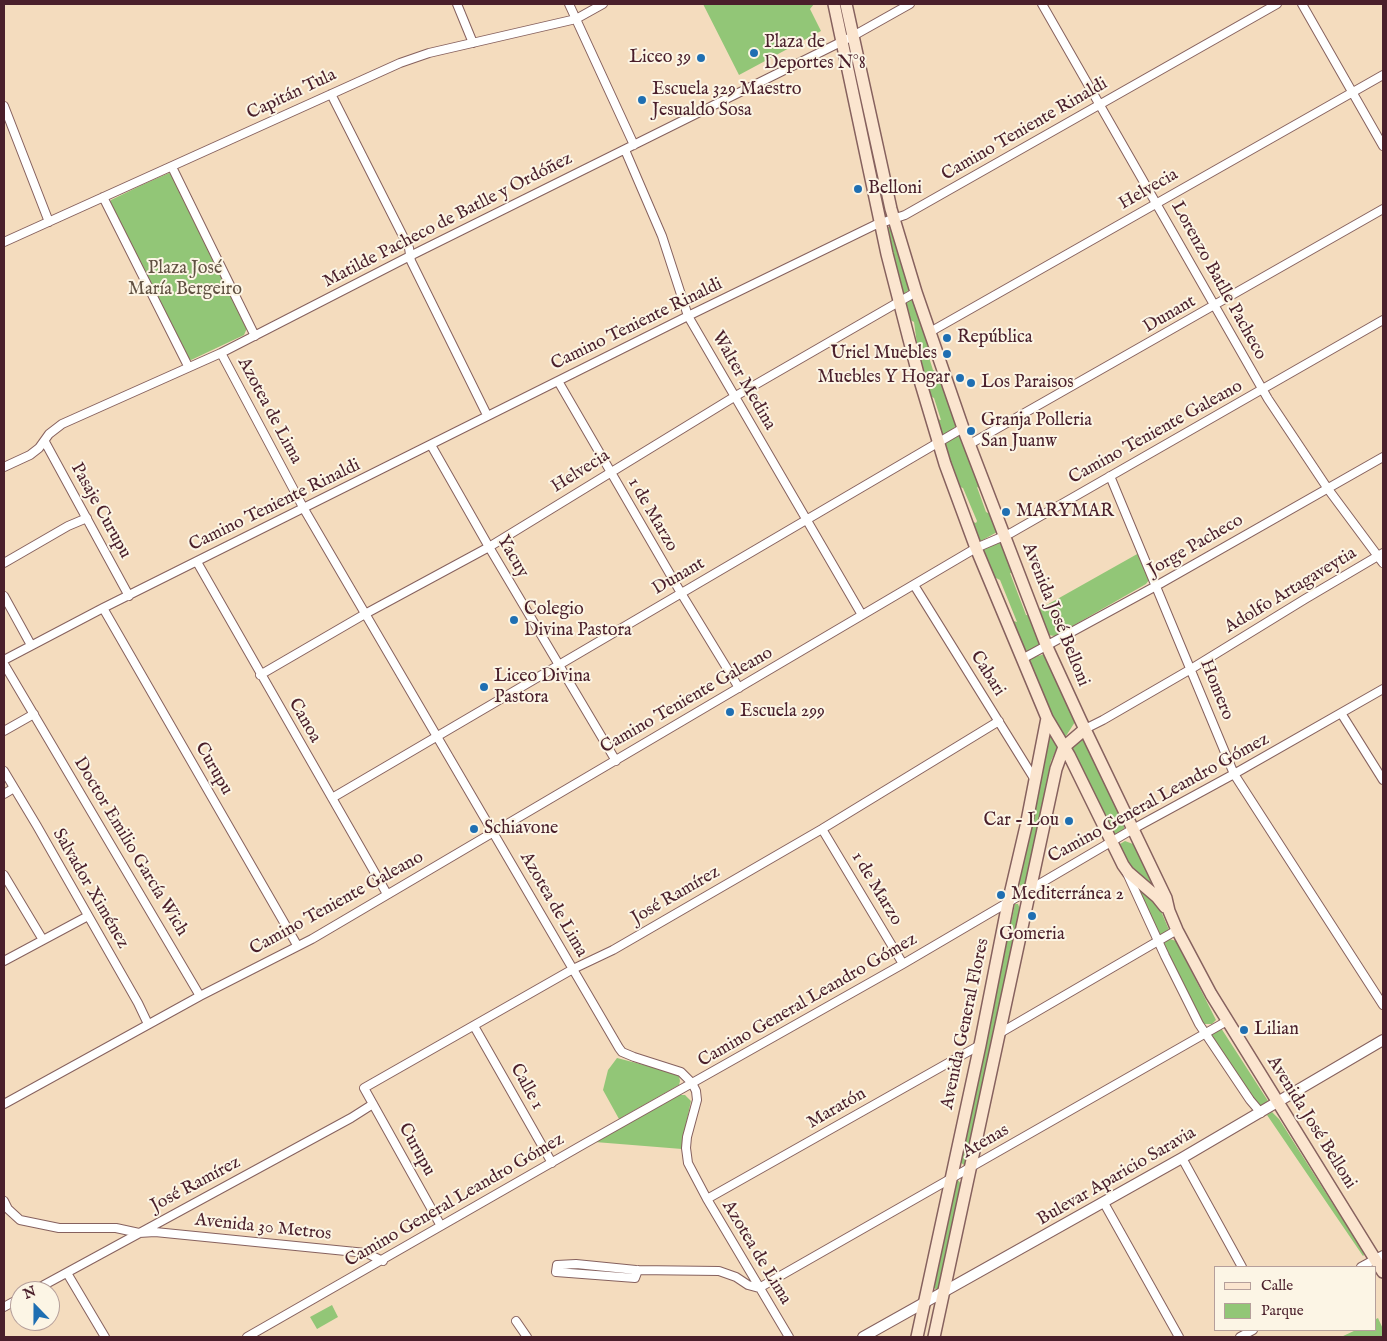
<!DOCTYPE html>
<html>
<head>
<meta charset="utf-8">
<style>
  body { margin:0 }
  #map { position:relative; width:1387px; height:1341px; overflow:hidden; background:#f4dcbe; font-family:"IM FELL English",serif }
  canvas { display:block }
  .frame { position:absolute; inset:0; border:5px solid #4a1f2b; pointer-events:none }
  .legend { position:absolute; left:1214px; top:1266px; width:162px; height:65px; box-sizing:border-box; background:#fcf5e5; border:1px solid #b59f9b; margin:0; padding:6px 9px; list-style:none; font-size:15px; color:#4a1f2b }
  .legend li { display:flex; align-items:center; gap:10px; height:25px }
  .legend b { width:25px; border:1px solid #b59f9b }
  .north { position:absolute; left:10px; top:1281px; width:50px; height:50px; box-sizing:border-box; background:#fcf5e5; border:1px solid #b59f9b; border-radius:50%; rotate:338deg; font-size:14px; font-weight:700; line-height:20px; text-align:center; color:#4a1f2b }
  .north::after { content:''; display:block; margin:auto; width:18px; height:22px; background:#1f6fb2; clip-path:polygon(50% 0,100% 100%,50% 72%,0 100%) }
</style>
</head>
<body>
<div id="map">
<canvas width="1387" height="1341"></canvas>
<div class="frame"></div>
<ul class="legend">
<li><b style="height:6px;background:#fbe5cf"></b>Calle</li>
<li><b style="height:14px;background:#92c677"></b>Parque</li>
</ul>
<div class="north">N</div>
</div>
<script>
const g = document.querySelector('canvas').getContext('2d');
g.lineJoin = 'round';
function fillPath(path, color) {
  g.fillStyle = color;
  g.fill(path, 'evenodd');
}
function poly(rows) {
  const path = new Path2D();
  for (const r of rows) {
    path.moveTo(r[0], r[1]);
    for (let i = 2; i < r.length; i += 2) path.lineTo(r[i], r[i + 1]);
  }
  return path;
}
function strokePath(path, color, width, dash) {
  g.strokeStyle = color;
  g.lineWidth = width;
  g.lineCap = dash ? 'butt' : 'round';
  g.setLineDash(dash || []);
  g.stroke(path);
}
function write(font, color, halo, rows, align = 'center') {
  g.font = font + ' "IM FELL English",serif';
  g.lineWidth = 4;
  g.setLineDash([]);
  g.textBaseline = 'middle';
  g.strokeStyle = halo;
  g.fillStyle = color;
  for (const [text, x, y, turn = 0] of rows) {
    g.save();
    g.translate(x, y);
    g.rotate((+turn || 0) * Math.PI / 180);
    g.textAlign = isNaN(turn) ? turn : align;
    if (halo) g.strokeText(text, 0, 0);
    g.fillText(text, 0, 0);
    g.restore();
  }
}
const green = poly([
  [703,4,814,4,810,9,821,31,739,75],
  [169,173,171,174,247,328,244,335,191,360,189,359,110,202,111,200,142,185],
  [894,226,911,288,904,294,902,293,885,228],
  [912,297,933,349,927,347,926,348,933,370,940,374,957,423,953,430,943,436,934,418,941,420,934,398,926,394,912,342,917,344,914,322,907,318,905,300],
  [959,435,961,436,984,490,977,487,986,512,994,516,997,532,981,541,978,540,969,520,976,523,977,521,963,488,957,486,944,444,945,441],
  [1000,541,1004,542,1016,574,1010,573,1026,615,1032,616,1041,645,1025,653,1010,620,1017,622,1000,580,994,577,983,551,984,547],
  [1139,553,1148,576,1149,580,1146,584,1055,636,1047,635,1036,611],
  [1045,654,1075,722,1066,736,1061,736,1028,663,1031,658],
  [1050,735,1058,746,1051,761,1025,885,1022,887,1019,884],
  [1082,738,1124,823,1124,831,1119,835,1113,834,1070,748],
  [1125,841,1133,844,1166,905,1132,872,1118,848,1120,844],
  [1135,886,1158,904,1169,930,1160,937],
  [1015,904,1018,904,1020,909,966,1164,964,1165,960,1162,960,1160],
  [1170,939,1176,941,1215,1018,1216,1020,1212,1024,1204,1024,1201,1021,1163,944,1164,941],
  [1221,1028,1268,1101,1269,1103,1261,1107,1257,1104,1213,1041,1211,1034],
  [617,1058,675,1073,679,1076,680,1081,679,1085,619,1119,603,1090,608,1070],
  [680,1095,685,1095,691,1101,683,1139,682,1149,595,1142],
  [1272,1112,1279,1119,1336,1209,1362,1249,1364,1255,1363,1256,1267,1115],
  [958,1180,961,1184,940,1288,937,1290,933,1287,956,1181],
  [332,1305,338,1317,317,1329,310,1317],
  [1378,1318,1383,1329,1383,1337,1341,1337,1356,1330,1376,1330,1376,1319]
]);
const minor = poly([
  [457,4,473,43],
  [569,4,634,145],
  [1042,4,1268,399,1328,489,1383,563],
  [1302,4,1383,146],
  [331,94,409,248,411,261,487,415],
  [4,106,49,222],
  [625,150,662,236,688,316,862,615],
  [172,167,255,336],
  [103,197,188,366],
  [4,242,400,63,429,53,576,19,603,4],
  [930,332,1383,75],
  [221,353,304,509,619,1048,622,1052,634,1057,681,1072,692,1083,696,1091,697,1100,687,1137,686,1148,688,1163,707,1199,789,1337],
  [558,381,681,593,739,688],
  [45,442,129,596],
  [970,444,1383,209],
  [431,445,489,547,616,761],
  [4,467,30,455,39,448,49,434,62,424,221,353,410,256,853,36,910,4],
  [1110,476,1234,774,1383,1005],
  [197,562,387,894],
  [4,563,68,526,87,518],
  [914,585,1035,780],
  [4,596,31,645],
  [103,608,297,945],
  [1022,659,1156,586,1383,457],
  [4,660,103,608,688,316,875,225,905,215,1277,4],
  [4,664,200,996],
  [260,675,365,614,489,547,734,397,916,292],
  [1341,713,1383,780],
  [1085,729,1103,720,1191,669,1305,599,1383,553],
  [4,731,34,714],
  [4,771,37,826,138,1003,148,1024],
  [4,794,14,788],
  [332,798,963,428],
  [822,829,903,964],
  [1126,871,1165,956,1199,1024,1250,1100,1261,1113],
  [4,875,43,940],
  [4,961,88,916],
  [474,1026,552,1163],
  [1000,1033,1177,930],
  [4,1104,200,996,312,939,976,548,1011,533,1383,320],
  [1182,1158,1242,1267],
  [707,1199,980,1045],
  [4,1201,8,1209,20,1220,59,1228,116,1228,139,1233,155,1232,366,1253,383,1261],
  [1104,1203,1179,1337],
  [441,1226,364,1088,573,969,613,950,822,829,999,721],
  [1361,1267,1383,1255],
  [638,1270,635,1278,556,1272,557,1265,576,1264,636,1270,719,1271,736,1277,748,1285,759,1288,1227,1021],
  [67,1273,105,1337],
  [33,1291,351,1118,373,1104],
  [4,1307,20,1298],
  [516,1321,527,1337],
  [247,1337,584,1144,903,964,1133,829,1234,774,1383,689],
  [1240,1337,1253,1330]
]);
const tertiary = poly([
  [863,1337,1182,1158,1383,1040]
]);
const secondary = poly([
  [834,4,887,254,918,374,945,464,976,548,1047,718,1069,755,1123,865,1128,872,1157,897,1165,907],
  [846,4,891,209,916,292,963,428,1047,647,1081,721,1166,898,1169,911,1177,930,1211,994,1383,1272],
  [917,1337,980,1045,1008,903,1026,826,1047,718],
  [934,1337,1056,769,1064,747,1085,729]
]);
const markers = [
  [754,53,5,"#1f6fb2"],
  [701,58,5,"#1f6fb2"],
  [642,100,5,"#1f6fb2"],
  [858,189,5,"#1f6fb2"],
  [947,338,5,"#1f6fb2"],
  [947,354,5,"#1f6fb2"],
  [960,378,5,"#1f6fb2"],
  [971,383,5,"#1f6fb2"],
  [971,431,5,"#1f6fb2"],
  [1006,512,5,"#1f6fb2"],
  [514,620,5,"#1f6fb2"],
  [484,687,5,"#1f6fb2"],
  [730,712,5,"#1f6fb2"],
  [1069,821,5,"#1f6fb2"],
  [474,829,5,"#1f6fb2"],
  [1001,895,5,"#1f6fb2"],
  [1032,916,5,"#1f6fb2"],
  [1244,1030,5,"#1f6fb2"]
];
const poiNames = [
  ["Plaza de",764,43],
  ["Deportes N°8",764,64],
  ["Liceo 39",691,58,"right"],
  ["Escuela 329 Maestro",652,90],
  ["Jesualdo Sosa",652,111],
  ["Belloni",868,189],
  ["República",957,338],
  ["Uriel Muebles",937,354,"right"],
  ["Muebles Y Hogar",950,378,"right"],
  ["Los Paraisos",981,383],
  ["Granja Polleria",981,421],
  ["San Juanw",981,442],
  ["MARYMAR",1016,512],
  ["Colegio",524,610],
  ["Divina Pastora",524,631],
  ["Liceo Divina",494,677],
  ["Pastora",494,698],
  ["Escuela 299",740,712],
  ["Car - Lou",1059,821,"right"],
  ["Schiavone",484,829],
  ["Mediterránea 2",1011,895],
  ["Gomeria",1032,935,"center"],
  ["Lilian",1254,1030]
];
const streetNames = [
  ["Capitán Tula",292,95,-25],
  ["Camino Teniente Rinaldi",1025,130,-30],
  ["Helvecia",1149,190,-30],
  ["Matilde Pacheco de Batlle y Ordóñez",448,221,-27],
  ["Lorenzo Batlle Pacheco",1218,281,61],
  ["Dunant",1170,315,-30],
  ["Camino Teniente Rinaldi",637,325,-26],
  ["Walter Medina",743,381,60],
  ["Azotea de Lima",269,411,62],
  ["Camino Teniente Galeano",1156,433,-29],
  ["Helvecia",581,472,-32],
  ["Camino Teniente Rinaldi",275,506,-26],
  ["Pasaje Curupu",100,511,61],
  ["1 de Marzo",652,515,60],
  ["Jorge Pacheco",1196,546,-30],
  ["Yacuy",512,557,60],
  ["Dunant",679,577,-30],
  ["Adolfo Artagaveytia",1291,591,-31],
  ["Avenida José Belloni",1055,615,68],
  ["Cabari",987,674,58],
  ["Homero",1216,690,68],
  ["Camino Teniente Galeano",687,701,-30],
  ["Canoa",304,721,60],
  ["Curupu",213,769,60],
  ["Camino General Leandro Gómez",1159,799,-29],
  ["Doctor Emilio García Wich",130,847,59],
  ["Salvador Ximénez",90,889,60],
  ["1 de Marzo",876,889,59],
  ["José Ramírez",676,896,-30],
  ["Camino Teniente Galeano",337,904,-29],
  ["Azotea de Lima",553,905,60],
  ["Camino General Leandro Gómez",808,1001,-30],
  ["Avenida General Flores",966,1024,-78],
  ["Calle 1",526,1087,61],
  ["Maratón",837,1109,-30],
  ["Avenida José Belloni",1311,1123,58],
  ["Atenas",986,1142,-30],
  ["Curupu",416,1150,61],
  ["Bulevar Aparicio Saravia",1117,1177,-30],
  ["José Ramírez",196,1185,-28],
  ["Camino General Leandro Gómez",455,1201,-30],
  ["Avenida 30 Metros",263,1228,6],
  ["Azotea de Lima",756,1253,59]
];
const parkNames = [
  ["Plaza José",185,269],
  ["María Bergeiro",185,290]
];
fillPath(green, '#92c677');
strokePath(minor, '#86615e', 10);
strokePath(tertiary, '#86615e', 12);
strokePath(secondary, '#86615e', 14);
strokePath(minor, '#fff', 8);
strokePath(tertiary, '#fff', 10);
strokePath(secondary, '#fbe5cf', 11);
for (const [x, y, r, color] of markers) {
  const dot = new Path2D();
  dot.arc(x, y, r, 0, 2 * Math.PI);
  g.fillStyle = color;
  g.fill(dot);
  strokePath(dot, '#fcf5e5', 2);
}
write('18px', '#4a1f2b', '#fcf5e5', poiNames, 'left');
write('18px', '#4a1f2b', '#fcf5e5', streetNames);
write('18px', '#605142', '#fcf5e5', parkNames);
</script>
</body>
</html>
